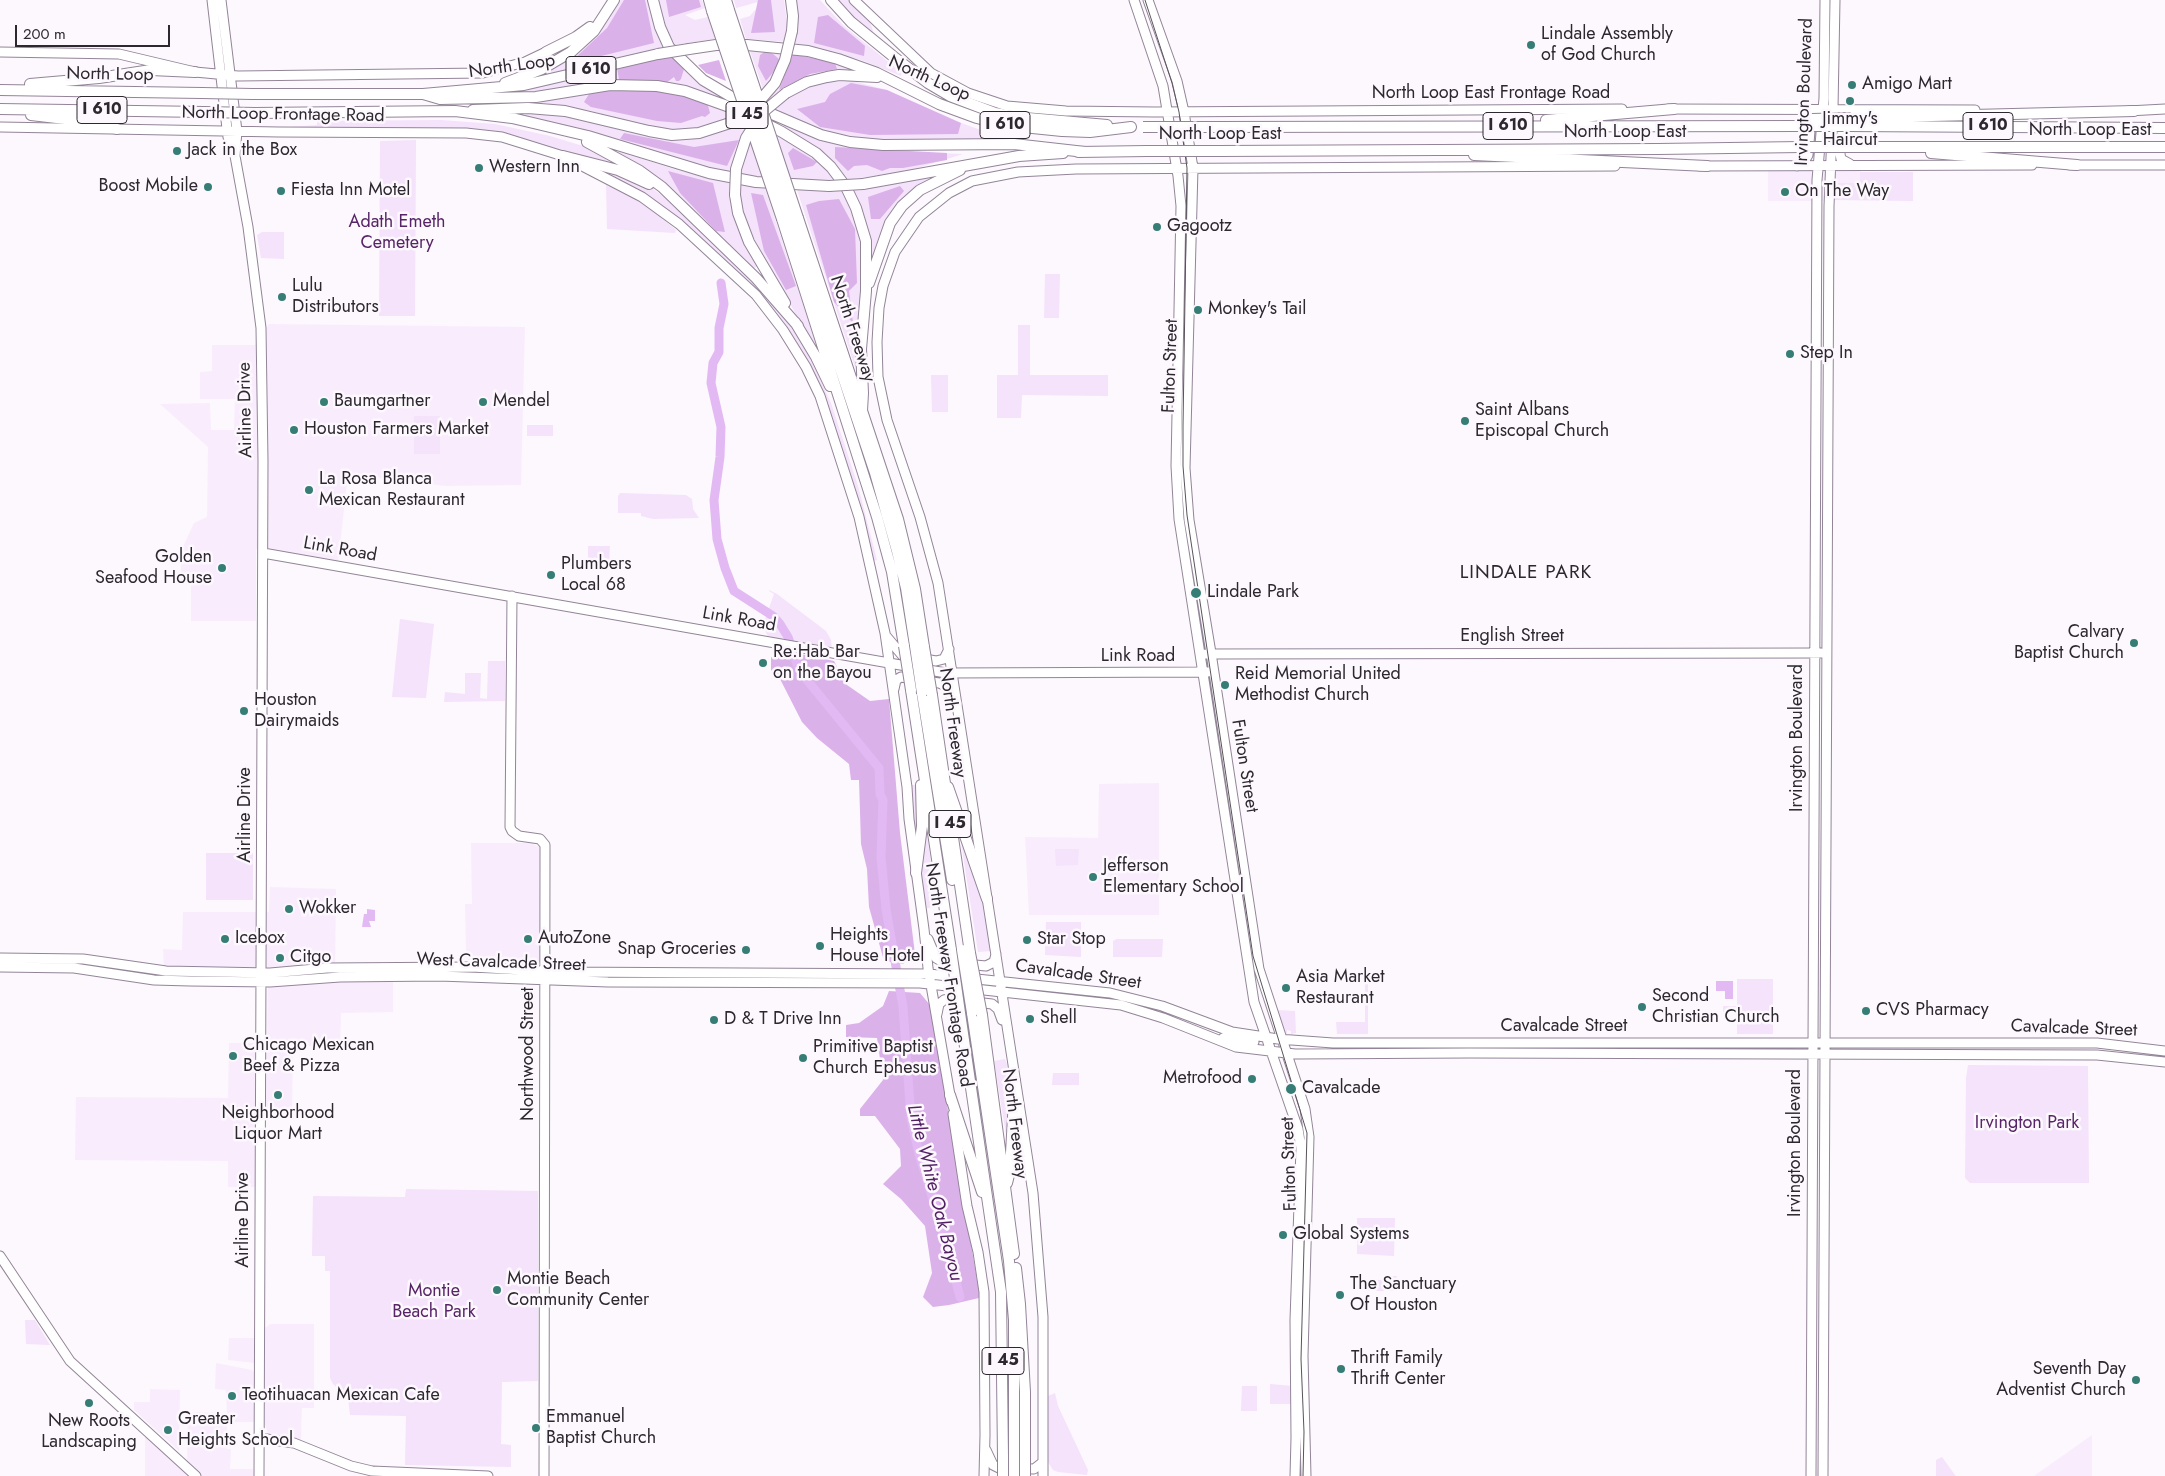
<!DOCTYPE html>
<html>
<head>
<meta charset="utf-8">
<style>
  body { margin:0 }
  #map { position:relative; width:2165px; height:1476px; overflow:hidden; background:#fcf8fd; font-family:Jost,sans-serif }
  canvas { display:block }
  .scale { position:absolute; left:15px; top:25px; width:155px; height:22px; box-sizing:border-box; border:2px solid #2d272f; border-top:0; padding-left:6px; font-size:15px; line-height:18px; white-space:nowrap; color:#2d272f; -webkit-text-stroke:4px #fcf8fd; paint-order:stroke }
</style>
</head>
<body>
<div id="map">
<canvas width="2165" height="1476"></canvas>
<div class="scale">200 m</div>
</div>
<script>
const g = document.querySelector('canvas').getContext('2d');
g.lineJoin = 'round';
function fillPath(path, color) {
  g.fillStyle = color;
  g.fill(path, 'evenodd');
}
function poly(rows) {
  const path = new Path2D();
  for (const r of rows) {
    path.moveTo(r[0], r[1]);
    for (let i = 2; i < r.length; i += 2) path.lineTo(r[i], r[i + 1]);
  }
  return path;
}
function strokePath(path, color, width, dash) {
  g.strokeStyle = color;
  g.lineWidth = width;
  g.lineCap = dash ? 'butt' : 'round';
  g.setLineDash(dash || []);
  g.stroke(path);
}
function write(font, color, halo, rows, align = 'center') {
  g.font = font + ' Jost,sans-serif';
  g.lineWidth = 5;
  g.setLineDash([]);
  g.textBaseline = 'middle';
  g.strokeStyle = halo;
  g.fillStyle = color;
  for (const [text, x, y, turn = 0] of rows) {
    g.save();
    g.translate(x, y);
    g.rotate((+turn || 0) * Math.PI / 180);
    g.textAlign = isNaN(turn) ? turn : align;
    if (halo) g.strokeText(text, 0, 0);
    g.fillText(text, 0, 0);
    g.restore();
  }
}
const built = poly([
  [1768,169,1861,169,1861,183,1835,184,1834,201,1768,201],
  [269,324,525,327,521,485,446,486,348,474,338,563,270,549,256,549,256,621,191,621,191,583,181,583,181,551,194,523,207,517,208,447,160,404,210,403,211,430,234,430,235,399,200,399,200,372,212,371,212,345,255,345],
  [1159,783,1159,915,1029,915,1025,837,1098,838,1099,784],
  [471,843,530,843,540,847,540,964,468,960,466,952,465,904,472,904],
  [270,887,336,889,335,982,393,981,393,1012,341,1013,340,1046,293,1046,292,1114,255,1114,255,1187,228,1187,228,1161,75,1160,76,1097,228,1098,229,1043,267,1043,268,970,164,968,163,949,182,950,183,912,269,912],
  [270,1324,314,1324,314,1408,302,1408,301,1440,268,1433,264,1422,227,1422,227,1449,231,1449,230,1469,253,1469,253,1476,145,1476,145,1436,173,1462,187,1463,188,1412,227,1413,226,1390,215,1389,216,1363,252,1370,254,1372,254,1407,264,1407,264,1364,228,1360,229,1338,264,1338,265,1328],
  [150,1389,180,1390,179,1451,134,1410,134,1402,150,1402],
  [2092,1435,2092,1476,2034,1476]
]);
const green = poly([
  [618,0,648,0,655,25,667,47,589,64,555,74,523,80,550,68],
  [656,0,702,0,705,8,685,15,695,20,708,17,715,39,675,45,662,21],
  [734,0,784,0,788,30,787,42,746,39,740,19,750,16,756,9,758,2,736,8],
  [793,0,820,0,844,26,902,73,901,76,861,60,794,43],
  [834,0,848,0,870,22,875,37],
  [749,48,785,51,776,73,764,92],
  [792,52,816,56,849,67,854,71,842,71,767,102,767,100],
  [672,55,697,80,736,102,738,107,657,81,608,81,540,92,506,93,505,91],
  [853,81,887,90,942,116,989,133,988,140,868,139,827,132,771,110,783,99,810,86,829,82],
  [597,90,707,102,737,115,726,121,685,131,661,130,591,111,537,102,537,100],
  [530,113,568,115,634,133,684,140,711,135,742,121,747,121,782,137,804,149,825,167,837,181,810,181,749,177,688,164,524,115],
  [441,120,495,124,550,136,583,146,628,169,513,136,479,129,288,129,289,127,317,125,317,121],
  [784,124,881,149,883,151,963,154,908,171,846,180,814,146,783,127],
  [416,140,415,316,379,316,380,141],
  [616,151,674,169,731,183,758,266,753,269,615,152],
  [594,166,652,188,665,198,758,285,792,328,810,357,831,403,858,486,877,560,873,561,804,357,779,317,770,306,674,214,641,191],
  [1860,172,1913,172,1913,201,1834,200,1834,183,1860,183],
  [937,175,910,192,890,214,878,239,870,265,852,189,857,189,859,191,864,188],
  [606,185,625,193,651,209,676,230,675,233,607,229],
  [738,185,765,188,821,360,748,227,739,196],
  [797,190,843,190,858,227,863,262,857,366,855,367],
  [262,232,284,232,284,259,261,258,257,235],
  [1045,274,1060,274,1059,318,1044,318],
  [1018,325,1030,325,1030,375,1108,375,1108,396,1022,395,1021,418,997,418,997,375,1018,375],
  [931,375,948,375,948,412,932,412],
  [414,416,440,416,440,454,414,454],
  [527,425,553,425,553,436,527,436],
  [620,493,686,495,692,499,693,509,699,518,653,519,641,516,641,513,618,513,618,496],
  [588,546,610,546,609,564,588,564],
  [769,590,777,594,826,631,831,640,832,649,768,637,765,630,762,628,774,594,769,591],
  [400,619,434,624,426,698,392,697],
  [488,661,505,661,505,701,444,702,445,692,465,694,465,673,481,673,480,698,487,699],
  [911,785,915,785,916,787,918,819,916,853],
  [926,829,938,907,927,908,920,880],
  [960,836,962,836,983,899,991,951,978,952],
  [1055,849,1079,849,1078,865,1056,866],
  [206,853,253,853,253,900,206,900],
  [1046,922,1081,922,1081,957,1045,955],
  [1117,939,1163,939,1162,957,1113,957,1113,941],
  [1365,973,1368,973,1368,1034,1337,1034,1336,1022,1365,1022],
  [1737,979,1773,979,1773,1034,1737,1034,1737,1013,1723,1012,1723,1006,1737,1006],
  [1277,1010,1295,1011,1296,1033,1291,1034,1291,1031,1287,1030,1287,1034,1283,1031],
  [1005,1059,1010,1073,1011,1084,1006,1135,994,1061],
  [1968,1065,2088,1066,2089,1183,1970,1183,1965,1178,1966,1078],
  [1053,1073,1079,1073,1079,1085,1052,1085],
  [406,1189,538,1191,538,1381,502,1382,501,1444,511,1445,511,1467,405,1465,406,1416,350,1415,348,1398,333,1384,330,1378,330,1271,325,1271,325,1256,312,1256,313,1196,405,1197],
  [1357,1218,1395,1218,1394,1256,1357,1254],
  [1392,1276,1397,1276,1397,1291,1368,1291,1368,1280,1392,1280],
  [25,1320,35,1320,50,1345,26,1344],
  [1270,1384,1293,1386,1293,1404,1270,1404],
  [1242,1386,1257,1386,1257,1411,1241,1411],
  [1055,1393,1058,1406,1088,1470,1087,1475,1058,1472,1053,1470,1048,1462,1048,1396],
  [1942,1457,1955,1475,1956,1476,1936,1476,1936,1460]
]);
const forest = poly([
  [624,0,645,0,654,43,573,63,573,60,607,28],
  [666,0,699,0,701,7,669,17],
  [758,0,771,0,775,32,751,33],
  [828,15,865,46,864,56,814,43,818,17],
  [766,51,773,54,779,59,775,70,766,81,758,66,760,55],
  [793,54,835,63,837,69,810,74,779,90],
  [672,55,684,69,681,79,679,81,676,81,674,77,666,83,619,80,617,67],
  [719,60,726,81,706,73,698,65],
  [851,83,887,90,961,123,958,134,870,135,820,127,797,109,825,102,830,94],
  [638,88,687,96,707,102,710,113,705,117,702,116,681,123,657,121,591,107,584,102,591,91],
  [624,133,694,147,739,140,727,166,620,139],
  [835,147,947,153,947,160,903,168,890,168,882,171,867,165,854,166,848,171,835,158],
  [793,148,817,162,813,166,794,170,788,153],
  [668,171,713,183,725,232,716,231,680,193],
  [900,186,904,191,880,219,871,219,868,197],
  [751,193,763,195,796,286,786,290,764,251],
  [839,199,855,229,857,283,849,291,853,323,834,302,806,205,819,201],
  [777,649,834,661,847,685,870,701,889,699,900,833,915,954,903,964,884,961,869,907,867,869,861,844,859,780,851,780,849,764,817,738,802,722,779,677,771,670,771,658],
  [889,991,920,993,930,1005,979,1291,979,1298,949,1305,933,1307,923,1297,932,1273,925,1226,901,1199,883,1184,901,1166,900,1149,875,1116,860,1116,860,1109,883,1080,877,1038,846,1037,846,1025,859,1023,883,1006]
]);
const water = poly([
  [367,909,375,910,375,921,369,921,371,927,362,927,364,914,367,914],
  [1716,981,1733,981,1733,999,1725,999,1725,991,1716,991]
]);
const river = poly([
  [721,283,724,304,719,328,719,352,713,363,711,383,721,427,720,457,714,500,717,539,725,568,734,591,773,616,780,624,788,637,797,664,807,680,879,768,880,794,883,800,881,857,886,909,903,1007,911,1118,919,1154,943,1232,960,1297]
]);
const secondary = poly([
  [212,0,228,137,235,156,248,227,261,328,263,461,259,1476],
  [221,0,237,131,235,156],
  [854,0,931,73,968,93,1007,106,1066,111,1155,112,1622,109],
  [1134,0,1163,86,1178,176,1181,206,1176,466,1179,519,1254,1002,1288,1100,1298,1129,1301,1148,1295,1320,1296,1438,1295,1476],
  [1148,0,1177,81,1184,112,1193,168,1185,468,1189,520,1211,653,1259,969,1305,1109,1309,1137,1303,1356,1306,1476],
  [0,52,119,54,195,72,238,76,483,73,525,62,546,52],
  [1668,109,1975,110],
  [2128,111,2165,109],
  [1843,121,1840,154,1841,159,1850,164],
  [0,127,279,132,466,133,502,137,563,156,642,197,679,224,756,295,783,330,806,367,820,396,859,517,885,633,907,787,909,819,924,929,928,968,951,1101],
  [2070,165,2165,165],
  [1700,166,2032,165],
  [1797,166,1803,163,1808,155,1811,119],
  [263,553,946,673,1208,672],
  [512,596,510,827,512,831,519,836,540,839,545,845,545,851,544,1476],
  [886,636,902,655,936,661,944,659,949,649],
  [1206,654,1821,653],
  [894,689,896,680,901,677,939,683,948,687,952,699],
  [928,939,936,958,943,962,986,966,994,962,996,954],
  [0,958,83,959,166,971,270,973,327,968,472,967,556,972,929,974,1110,993,1162,1006,1232,1032,1278,1039,1333,1043,2097,1043,2165,1051],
  [0,967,74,968,154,980,190,981,270,982,340,977,439,976,608,982,920,983,1121,1005,1163,1018,1236,1047,1295,1054,1469,1053,2097,1055,2165,1062],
  [937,1014,939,1004,944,1000,949,999,992,1004,998,1009,1002,1020],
  [1223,1038,1254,1042],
  [953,1114,967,1206,978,1252,984,1292,985,1435,984,1476],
  [0,1256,70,1361,196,1476],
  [260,1438,294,1443,351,1466,372,1471,488,1476],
  [986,1450,993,1465,999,1468,1034,1469,1043,1462],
  [1043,1476,1043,1317,1033,1193,938,583,920,517,887,420,878,377,877,342,879,308,883,286,895,252,919,217,949,193,972,181,1018,172,1076,169,1615,166],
  [1811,1476,1817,180,1824,98,1825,0],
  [1823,1476,1829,206,1833,109,1835,0]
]);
const highway = poly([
  [653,0,660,27,669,47,703,80,730,96,821,135,850,142,883,145,1014,144,1085,152],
  [709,0,712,11],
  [718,0,721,10],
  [726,0,729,10],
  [791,0,793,16,792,31],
  [831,0,851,22,894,57,928,83,950,96,995,113,1017,117,1107,125],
  [689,49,716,45,747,45,808,51,838,59,877,73,939,104,977,118,1003,125,1062,131,1090,132,1131,127],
  [546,52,576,37,590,27],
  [505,83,542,69,571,52,594,31,614,0],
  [30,84,99,78,151,70,195,72],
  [0,90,202,93],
  [786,93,807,82,827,77,839,75,877,77],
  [252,94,423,94,524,85,658,54],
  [423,94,440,99,536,97,610,85,657,86,685,91,741,111,782,132,816,153,831,167,846,187,856,208,866,241,866,291,861,349,863,393,862,411],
  [0,109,204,112],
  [473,110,528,108,565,111,649,131,672,135,699,133,730,123],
  [255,113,455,111,512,118,588,136,709,173,756,182,829,186],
  [31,115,91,122,117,129],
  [1851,118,2134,111],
  [1546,120,1674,109],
  [1850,126,2165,128],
  [1214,127,1803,126],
  [587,142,640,171,662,187,756,278,798,326],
  [1848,147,2165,147],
  [1218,151,1658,149,1801,147],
  [1078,152,1147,151],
  [1931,153,2077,165],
  [1474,155,1707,166],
  [563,156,618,170,649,184],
  [863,184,1019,156,1063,153],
  [735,195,738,213,749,242,785,303],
  [790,218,875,473,897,551,906,588,915,646],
  [798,218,898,519,915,589,924,647],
  [782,219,877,517,892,572,904,646],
  [869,283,890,223,902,206,920,190,960,170],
  [795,322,816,357,830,386],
  [911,690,951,950],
  [922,693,952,880],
  [932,695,970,953],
  [948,787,987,899],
  [916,873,922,826,921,785],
  [960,1013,1001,1292,1003,1457],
  [972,1013,1009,1261,1014,1320,1014,1457],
  [982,1015,1014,1254],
  [950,1095,982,1192],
  [1007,1183,1010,1171,1015,1081],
  [1016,1268,1020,1304,1025,1392,1025,1456]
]);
const tram = poly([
  [1145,0,1172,83,1179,112,1187,168,1183,426,1183,466,1187,515,1253,956,1307,1133,1301,1359,1304,1432,1303,1476]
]);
const highwayBridge = poly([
  [721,10,790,218],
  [729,10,798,218],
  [712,11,782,219],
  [658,54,689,49],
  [202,93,252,94],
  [204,112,255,113],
  [1812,119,1851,118],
  [730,123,756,105,775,83,785,60,792,31],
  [1803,126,1850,126],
  [1143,127,1214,127],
  [1801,147,1848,147],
  [1147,151,1218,151],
  [829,186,863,184],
  [735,195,736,169,746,138,762,113,786,93],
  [904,646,911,690],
  [915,646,922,693],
  [924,647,932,695],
  [951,950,960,1013],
  [962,950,972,1013],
  [970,953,982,1015],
  [1025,1456,1025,1476],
  [1003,1476,1003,1457],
  [1014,1476,1014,1457]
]);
const markers = [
  [1531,45,5,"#367d75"],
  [1852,85,5,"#367d75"],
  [1850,101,5,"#367d75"],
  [177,151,5,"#367d75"],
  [479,168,5,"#367d75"],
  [208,187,5,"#367d75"],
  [281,191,5,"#367d75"],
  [1785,192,5,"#367d75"],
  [1157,227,5,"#367d75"],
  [282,297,5,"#367d75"],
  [1198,310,5,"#367d75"],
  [1790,354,5,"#367d75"],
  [324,402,5,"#367d75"],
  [483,402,5,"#367d75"],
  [1465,421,5,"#367d75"],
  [294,430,5,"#367d75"],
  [309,490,5,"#367d75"],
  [222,568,5,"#367d75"],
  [551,575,5,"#367d75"],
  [1196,593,6,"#367d75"],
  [2134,643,5,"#367d75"],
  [763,663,5,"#367d75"],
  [1225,685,5,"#367d75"],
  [244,711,5,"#367d75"],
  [1093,877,5,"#367d75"],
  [289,909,5,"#367d75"],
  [225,939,5,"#367d75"],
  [528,939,5,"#367d75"],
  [1027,940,5,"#367d75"],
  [820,946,5,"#367d75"],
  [746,950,5,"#367d75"],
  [280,958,5,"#367d75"],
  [1286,988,5,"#367d75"],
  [1642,1007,5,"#367d75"],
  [1866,1011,5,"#367d75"],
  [1030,1019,5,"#367d75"],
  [714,1020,5,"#367d75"],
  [233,1056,5,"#367d75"],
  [803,1058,5,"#367d75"],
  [1252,1079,5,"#367d75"],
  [1291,1089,6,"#367d75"],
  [278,1095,5,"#367d75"],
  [1283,1235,5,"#367d75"],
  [497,1290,5,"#367d75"],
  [1340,1295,5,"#367d75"],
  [1341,1369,5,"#367d75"],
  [2136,1380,5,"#367d75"],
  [232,1396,5,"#367d75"],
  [89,1403,5,"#367d75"],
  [536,1428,5,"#367d75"],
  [168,1430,5,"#367d75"]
];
const shields = [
  [591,70,50],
  [102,110,50],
  [747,115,42],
  [1005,125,50],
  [1508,126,50],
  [1988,126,50],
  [950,824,42],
  [1003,1361,42]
];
const shieldNames = [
  ["I 610",591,70],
  ["I 610",102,110],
  ["I 45",747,115],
  ["I 610",1005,125],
  ["I 610",1508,126],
  ["I 610",1988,126],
  ["I 45",950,824],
  ["I 45",1003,1361]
];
const poiNames = [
  ["Lindale Assembly",1541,35],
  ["of God Church",1541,56],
  ["Amigo Mart",1862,85],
  ["Jimmy's",1850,120,"center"],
  ["Haircut",1850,141,"center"],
  ["Jack in the Box",187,151],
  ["Western Inn",489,168],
  ["Boost Mobile",198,187,"right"],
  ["Fiesta Inn Motel",291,191],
  ["On The Way",1795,192],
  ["Gagootz",1167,227],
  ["Lulu",292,287],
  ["Distributors",292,308],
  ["Monkey's Tail",1208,310],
  ["Step In",1800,354],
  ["Baumgartner",334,402],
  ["Mendel",493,402],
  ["Saint Albans",1475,411],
  ["Episcopal Church",1475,432],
  ["Houston Farmers Market",304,430],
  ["La Rosa Blanca",319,480],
  ["Mexican Restaurant",319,501],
  ["Golden",212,558,"right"],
  ["Seafood House",212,579,"right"],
  ["Plumbers",561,565],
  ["Local 68",561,586],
  ["Lindale Park",1207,593],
  ["Calvary",2124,633,"right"],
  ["Baptist Church",2124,654,"right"],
  ["Re:Hab Bar",773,653],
  ["on the Bayou",773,674],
  ["Reid Memorial United",1235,675],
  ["Methodist Church",1235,696],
  ["Houston",254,701],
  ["Dairymaids",254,722],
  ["Jefferson",1103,867],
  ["Elementary School",1103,888],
  ["Wokker",299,909],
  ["Heights",830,936],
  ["House Hotel",830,957],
  ["Icebox",235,939],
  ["AutoZone",538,939],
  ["Star Stop",1037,940],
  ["Snap Groceries",736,950,"right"],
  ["Citgo",290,958],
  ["Asia Market",1296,978],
  ["Restaurant",1296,999],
  ["Second",1652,997],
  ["Christian Church",1652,1018],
  ["CVS Pharmacy",1876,1011],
  ["Shell",1040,1019],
  ["D & T Drive Inn",724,1020],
  ["Chicago Mexican",243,1046],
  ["Beef & Pizza",243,1067],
  ["Primitive Baptist",813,1048],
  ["Church Ephesus",813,1069],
  ["Metrofood",1242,1079,"right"],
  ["Cavalcade",1302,1089],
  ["Neighborhood",278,1114,"center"],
  ["Liquor Mart",278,1135,"center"],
  ["Global Systems",1293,1235],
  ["Montie Beach",507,1280],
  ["Community Center",507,1301],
  ["The Sanctuary",1350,1285],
  ["Of Houston",1350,1306],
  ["Thrift Family",1351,1359],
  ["Thrift Center",1351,1380],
  ["Seventh Day",2126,1370,"right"],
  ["Adventist Church",2126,1391,"right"],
  ["Teotihuacan Mexican Cafe",242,1396],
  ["Emmanuel",546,1418],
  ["Baptist Church",546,1439],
  ["Greater",178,1420],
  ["Heights School",178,1441],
  ["New Roots",89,1422,"center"],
  ["Landscaping",89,1443,"center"]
];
const streetNames = [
  ["North Loop",512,67,-8],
  ["North Loop",110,75,1],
  ["North Loop",929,79,24],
  ["Irvington Boulevard",1805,92,-88],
  ["North Loop East Frontage Road",1491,94],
  ["North Loop Frontage Road",283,115,1],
  ["North Loop East",2090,131],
  ["North Loop East",1625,133],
  ["North Loop East",1220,135],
  ["North Freeway",852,329,72],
  ["Fulton Street",1171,366,-88],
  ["Airline Drive",246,410,-91],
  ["Link Road",340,550,10],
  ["Link Road",739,620,10],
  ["English Street",1512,637],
  ["Link Road",1138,657],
  ["North Freeway",952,723,82],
  ["Irvington Boulevard",1798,738,-90],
  ["Fulton Street",1244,766,81],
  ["Airline Drive",246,815,-90],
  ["West Cavalcade Street",501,963,2],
  ["North Freeway Frontage Road",948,975,81],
  ["Cavalcade Street",1078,975,8],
  ["Cavalcade Street",1564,1027],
  ["Cavalcade Street",2074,1029,2],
  ["Northwood Street",529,1054,-90],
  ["North Freeway",1014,1124,83],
  ["Irvington Boulevard",1796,1143,-90],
  ["Fulton Street",1290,1164,-92],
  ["Airline Drive",244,1220,-90]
];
const parkNames = [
  ["Adath Emeth",397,223],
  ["Cemetery",397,244],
  ["Irvington Park",2027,1124],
  ["Montie",434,1292],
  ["Beach Park",434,1313]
];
const neighbourhoodNames = [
  ["LINDALE PARK",1526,573]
];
const waterNames = [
  ["Little White Oak Bayou",934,1193,76]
];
fillPath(built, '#f9edfd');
fillPath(green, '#f4e3fb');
fillPath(forest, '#dbb1ea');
fillPath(water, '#e3b9f3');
strokePath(river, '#e3b9f3', 9);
strokePath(secondary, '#938598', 11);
strokePath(highway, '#938598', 12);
strokePath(secondary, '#fff', 9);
strokePath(highway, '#fff', 10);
strokePath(tram, '#59545b', 1);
strokePath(highwayBridge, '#938598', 12, []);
strokePath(highwayBridge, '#fff', 10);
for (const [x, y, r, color] of markers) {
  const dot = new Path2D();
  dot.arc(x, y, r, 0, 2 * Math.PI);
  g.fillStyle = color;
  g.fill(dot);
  strokePath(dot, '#fcf8fd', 2);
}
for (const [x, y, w] of shields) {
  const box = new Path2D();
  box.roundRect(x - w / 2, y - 13.5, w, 27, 4);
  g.fillStyle = '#fcf8fd';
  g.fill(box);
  strokePath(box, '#2d272f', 1);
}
write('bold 16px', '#2d272f', null, shieldNames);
write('18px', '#2d272f', '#fcf8fd', poiNames, 'left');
write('18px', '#2d272f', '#fcf8fd', streetNames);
write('18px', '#572467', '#fcf8fd', parkNames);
g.letterSpacing = '1px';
write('19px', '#2d272f', '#fcf8fd', neighbourhoodNames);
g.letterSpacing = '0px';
write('italic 19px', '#521f63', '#fcf8fd', waterNames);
</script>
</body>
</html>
